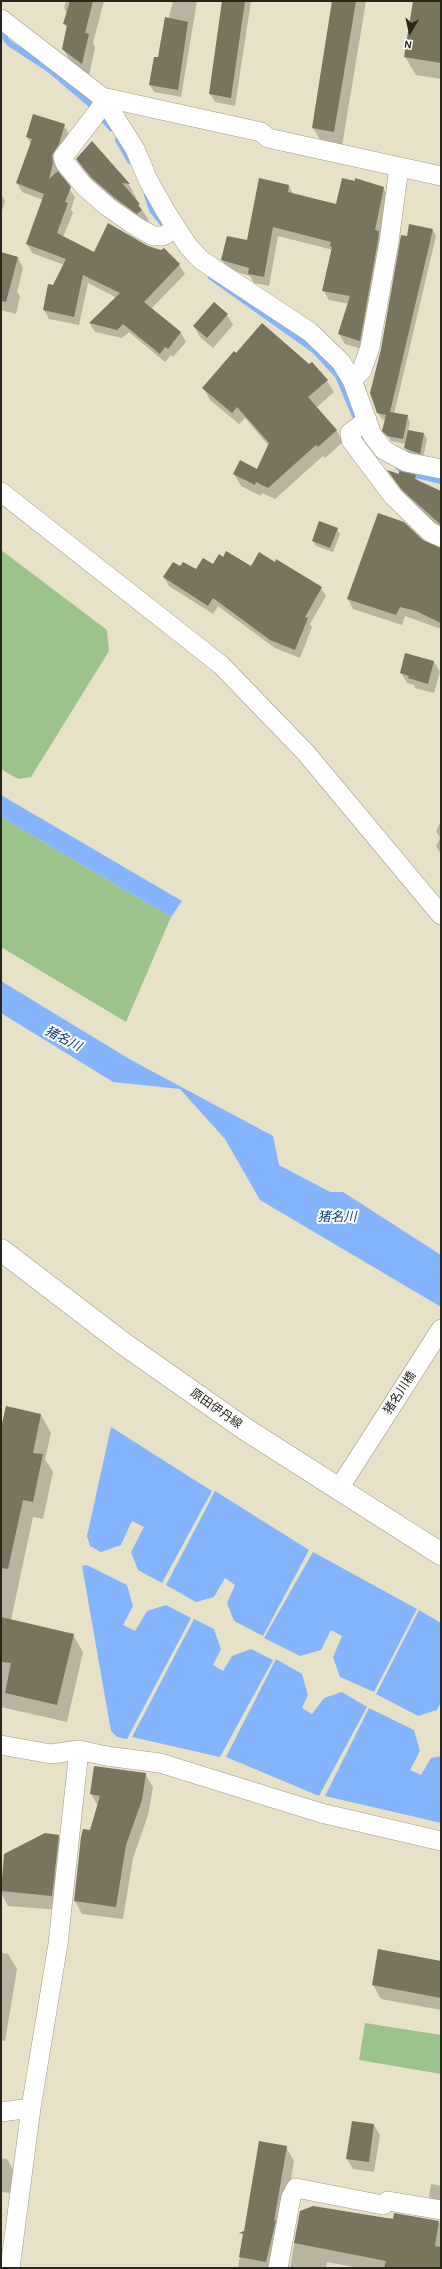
<!DOCTYPE html>
<html>
<head>
<meta charset="utf-8">
<style>
  body { margin:0 }
  #map { position:relative; width:442px; height:2269px; overflow:hidden; background:#e6e1c7; font-family:Karla,sans-serif }
  canvas { display:block }
  .frame { position:absolute; inset:0; border:2px solid #28261c; pointer-events:none }
  .north { position:absolute; left:390px; top:12px; width:40px; height:40px; -webkit-text-stroke:3px #fff; paint-order:stroke; rotate:189deg; font-size:11px; font-weight:700; line-height:16px; text-align:center; color:#28261c }
  .north::after { content:''; display:block; margin:auto; width:14px; height:18px; background:#28261c; clip-path:polygon(50% 0,100% 100%,50% 72%,0 100%) }
</style>
</head>
<body>
<div id="map">
<canvas width="442" height="2269"></canvas>
<div class="frame"></div>
<div class="north">N</div>
</div>
<script>
const g = document.querySelector('canvas').getContext('2d');
g.lineJoin = 'round';
function fillPath(path, color) {
  g.fillStyle = color;
  g.fill(path, 'evenodd');
}
function poly(rows) {
  const path = new Path2D();
  for (const r of rows) {
    path.moveTo(r[0], r[1]);
    for (let i = 2; i < r.length; i += 2) path.lineTo(r[i], r[i + 1]);
  }
  return path;
}
function strokePath(path, color, width, dash) {
  g.strokeStyle = color;
  g.lineWidth = width;
  g.lineCap = dash ? 'butt' : 'round';
  g.setLineDash(dash || []);
  g.stroke(path);
}
function write(font, color, halo, rows, align = 'center') {
  g.font = font + ' Karla,"Noto Sans JP",sans-serif';
  g.lineWidth = 4;
  g.setLineDash([]);
  g.textBaseline = 'middle';
  g.strokeStyle = halo;
  g.fillStyle = color;
  for (const [text, x, y, turn = 0] of rows) {
    g.save();
    g.translate(x, y);
    g.rotate((+turn || 0) * Math.PI / 180);
    g.textAlign = isNaN(turn) ? turn : align;
    if (halo) g.strokeText(text, 0, 0);
    g.fillText(text, 0, 0);
    g.restore();
  }
}
const green = poly([
  [1,550,107,630,109,651,31,777,18,779,1,769],
  [1,817,171,917,126,1022,1,947],
  [365,2023,441,2035,441,2074,359,2060]
]);
const water = poly([
  [1,795,182,901,171,917,1,817],
  [1,981,131,1060,273,1136,279,1165,330,1192,343,1192,441,1255,441,1307,260,1200,225,1139,180,1089,113,1082,1,1013],
  [111,1427,212,1491,162,1583,138,1570,131,1552,144,1527,132,1521,121,1545,101,1552,90,1546,87,1536],
  [215,1491,309,1550,263,1636,234,1621,227,1603,235,1585,225,1578,214,1597,196,1602,166,1585],
  [313,1552,417,1609,374,1692,340,1677,333,1657,342,1636,331,1630,321,1650,300,1656,264,1638],
  [87,1565,127,1585,133,1606,123,1625,135,1631,147,1611,166,1605,191,1618,127,1739,117,1737,111,1731,82,1566],
  [419,1610,441,1623,441,1702,437,1710,418,1716,376,1694],
  [194,1619,214,1629,221,1649,213,1665,223,1671,232,1656,251,1649,273,1660,220,1757,132,1737],
  [276,1659,302,1674,308,1695,302,1708,312,1714,324,1698,342,1692,367,1707,319,1796,226,1757],
  [369,1708,414,1730,420,1751,410,1770,421,1775,431,1758,441,1756,441,1823,325,1796]
]);
const shadow = poly([
  [66,1,104,1,93,43,95,48,89,76,70,61,63,49,68,29,64,24,67,13,64,8],
  [173,1,197,1,181,97,154,92,150,85,154,58,159,58],
  [223,1,251,1,235,106,215,102,210,94],
  [333,1,366,1,342,146,322,143,313,128],
  [414,1,441,1,441,79,416,75,405,57],
  [64,125,69,134,57,164,58,173,75,197,71,209,73,213,63,237,94,253,147,246,162,252,164,249,179,265,185,274,151,309,181,333,186,342,173,357,171,355,165,362,129,332,122,338,95,332,90,324,117,298,88,283,79,325,49,319,44,310,64,265,32,253,27,244,43,200,22,192,17,183,31,144,27,137],
  [92,143,129,185,137,199,134,198,148,219,149,226,102,193,85,174,77,159],
  [289,186,294,195,337,206,383,188,389,198,365,350,345,344,339,334,349,304,329,300,324,291,333,250,278,236,269,286,254,283,250,276,228,269,222,260,247,241],
  [1,194,5,201,1,214],
  [433,230,436,236,394,414,407,416,410,422,408,431,424,434,427,439,423,458,408,453,405,448,406,444,391,441,384,430,386,420,382,419,378,413,407,238],
  [1,253,18,258,23,268,17,292,20,296,16,314,1,310],
  [214,303,227,315,233,325,213,348,200,337,194,326],
  [327,381,334,392,316,408,337,431,343,442,325,458,323,456,275,499,262,493,261,496,241,486,234,474,258,470,269,446,245,418,239,424,210,400,204,389],
  [389,472,399,476,415,476,419,482,441,498,441,531,408,499],
  [337,529,340,534,333,552,316,546,313,541],
  [422,541,436,548,441,548,441,629,405,616,402,625,353,609,348,599],
  [213,566,321,588,326,596,310,624,312,627,300,658,275,648,218,606,213,614,169,586,164,577,180,568,196,571],
  [434,662,440,672,434,693,415,688,414,685,407,683,401,673],
  [441,821,441,855,436,846,440,838,436,831],
  [41,1415,51,1433,45,1459,53,1472,43,1519,33,1517,11,1620,73,1635,83,1652,67,1722,1,1707,1,1433],
  [145,1774,153,1787,148,1815,133,1858,123,1919,82,1914,75,1901,98,1806,91,1794],
  [58,1836,67,1851,60,1910,8,1906,1,1893,5,1855],
  [1,1953,8,1954,17,1969,5,2041,1,2040],
  [441,1962,441,2010,381,1999,373,1985],
  [374,2125,380,2135,374,2172,353,2169,347,2159],
  [260,2143,286,2147,294,2161,277,2268,238,2268],
  [1,2158,7,2159,15,2173,12,2193,1,2192],
  [431,2184,441,2186,441,2203,432,2201,429,2196],
  [300,2212,439,2222,441,2226,441,2268,359,2268,327,2262,326,2268,290,2268]
]);
const stream = poly([
  [1,33,9,43,50,70,90,104,111,128],
  [118,140,130,161],
  [147,195,152,210,166,228],
  [211,277,314,350,338,376,358,423],
  [399,468,408,473,441,481]
]);
const building = poly([
  [70,1,93,1,85,33,89,34,82,64,62,49,67,25,63,24],
  [222,1,245,1,231,98,209,94],
  [332,1,356,1,334,132,312,128],
  [413,1,441,1,441,63,404,57],
  [165,17,188,22,178,90,149,85,154,57,158,57],
  [33,114,65,124,59,144,52,155,53,163,49,179,58,171,71,187,65,202,68,203,57,233,94,252,108,223,148,246,161,250,164,248,180,264,144,302,181,332,168,349,165,347,160,354,123,324,117,330,89,323,120,293,83,275,74,317,43,310,48,284,53,285,66,259,26,244,44,194,16,183,32,139,26,137],
  [92,141,130,184,122,183,140,204,138,205,142,210,137,214,115,198,92,178,76,159],
  [259,178,289,185,288,192,336,204,342,178,355,181,355,178,384,187,375,230,379,231,378,240,360,341,338,334,350,296,322,291,332,247,330,246,331,242,273,227,264,277,248,274,249,268,221,260,227,236,247,240],
  [409,224,433,229,390,412,408,415,403,439,387,436,382,431,386,415,377,413,370,393,381,349,401,235,407,236],
  [1,252,18,257,6,302,1,301],
  [214,302,228,314,207,338,193,326],
  [262,323,309,364,312,362,328,380,308,397,337,430,318,447,316,445,268,488,256,482,255,485,233,474,240,460,257,469,269,443,237,407,232,413,202,388,234,351,236,353],
  [408,430,424,433,420,454,404,448],
  [387,470,399,474,399,471,416,475,415,479,441,491,441,525,401,489],
  [378,513,404,522,423,540,441,548,441,623,416,611,400,607,396,615,347,599],
  [319,521,338,528,330,548,312,541],
  [226,551,251,566,259,552,275,562,276,559,322,587,305,617,308,618,295,650,270,640,213,598,208,606,163,577,173,562,180,566,183,562,196,569,203,558,213,564,219,554,223,557],
  [405,653,434,661,428,684,408,678,409,676,400,673],
  [6,1406,41,1414,33,1453,43,1454,33,1502,23,1500,8,1569,1,1568,1,1428],
  [1,1617,74,1634,57,1705,5,1693,11,1663,1,1662],
  [94,1766,146,1773,142,1800,126,1845,116,1907,74,1901,81,1837,83,1829,90,1830,100,1796,90,1794],
  [45,1833,59,1835,52,1896,1,1891,4,1854],
  [378,1949,441,1961,441,1998,372,1985],
  [352,2121,374,2124,369,2162,346,2159],
  [259,2141,287,2146,274,2221,276,2220,266,2262,239,2257,243,2234,239,2233,244,2231],
  [313,2206,393,2219,394,2213,439,2221,435,2246,441,2247,441,2268,384,2268,386,2261,294,2243,300,2211]
]);
const minor = poly([
  [1,19,102,97,135,149,148,180,166,212,188,246,201,260,310,332,341,362,352,380,372,435,384,450,406,462,441,469],
  [102,97,261,132,268,138,441,176],
  [105,102,63,157,65,163,84,186,108,207,137,227,153,236,163,236,176,228],
  [352,380,362,370,370,347,389,242,399,167],
  [367,420,350,433,351,440,393,496,430,532,441,537],
  [1,492,221,665,306,753,441,915],
  [338,1490,441,1329],
  [1,1745,51,1754,79,1750,106,1756,160,1763,321,1813,441,1841],
  [1,2112,31,2108],
  [10,2268,31,2108,58,1944,79,1750],
  [278,2268,291,2197,296,2188,383,2205,388,2201,441,2210]
]);
const tertiary = poly([
  [1,1250,124,1344,245,1429,441,1554]
]);
const streetNames = [
  ["猪名川橋",400,1393,-57],
  ["原田伊丹線",216,1409,35]
];
const waterNames = [
  ["猪名川",63,1039,27],
  ["猪名川",337,1217]
];
fillPath(green, '#9dc38c');
fillPath(water, '#84b5fc');
fillPath(shadow, '#0003');
strokePath(stream, '#84b5fc', 6);
fillPath(building, '#78745d');
strokePath(minor, '#9f9b83', 20);
strokePath(tertiary, '#9f9b83', 23);
strokePath(minor, '#fff', 19);
strokePath(tertiary, '#fff', 22);
write('12px', '#28261c', '#fff', streetNames);
write('italic 13px', '#0f3d7b', '#fff', waterNames);
</script>
</body>
</html>
